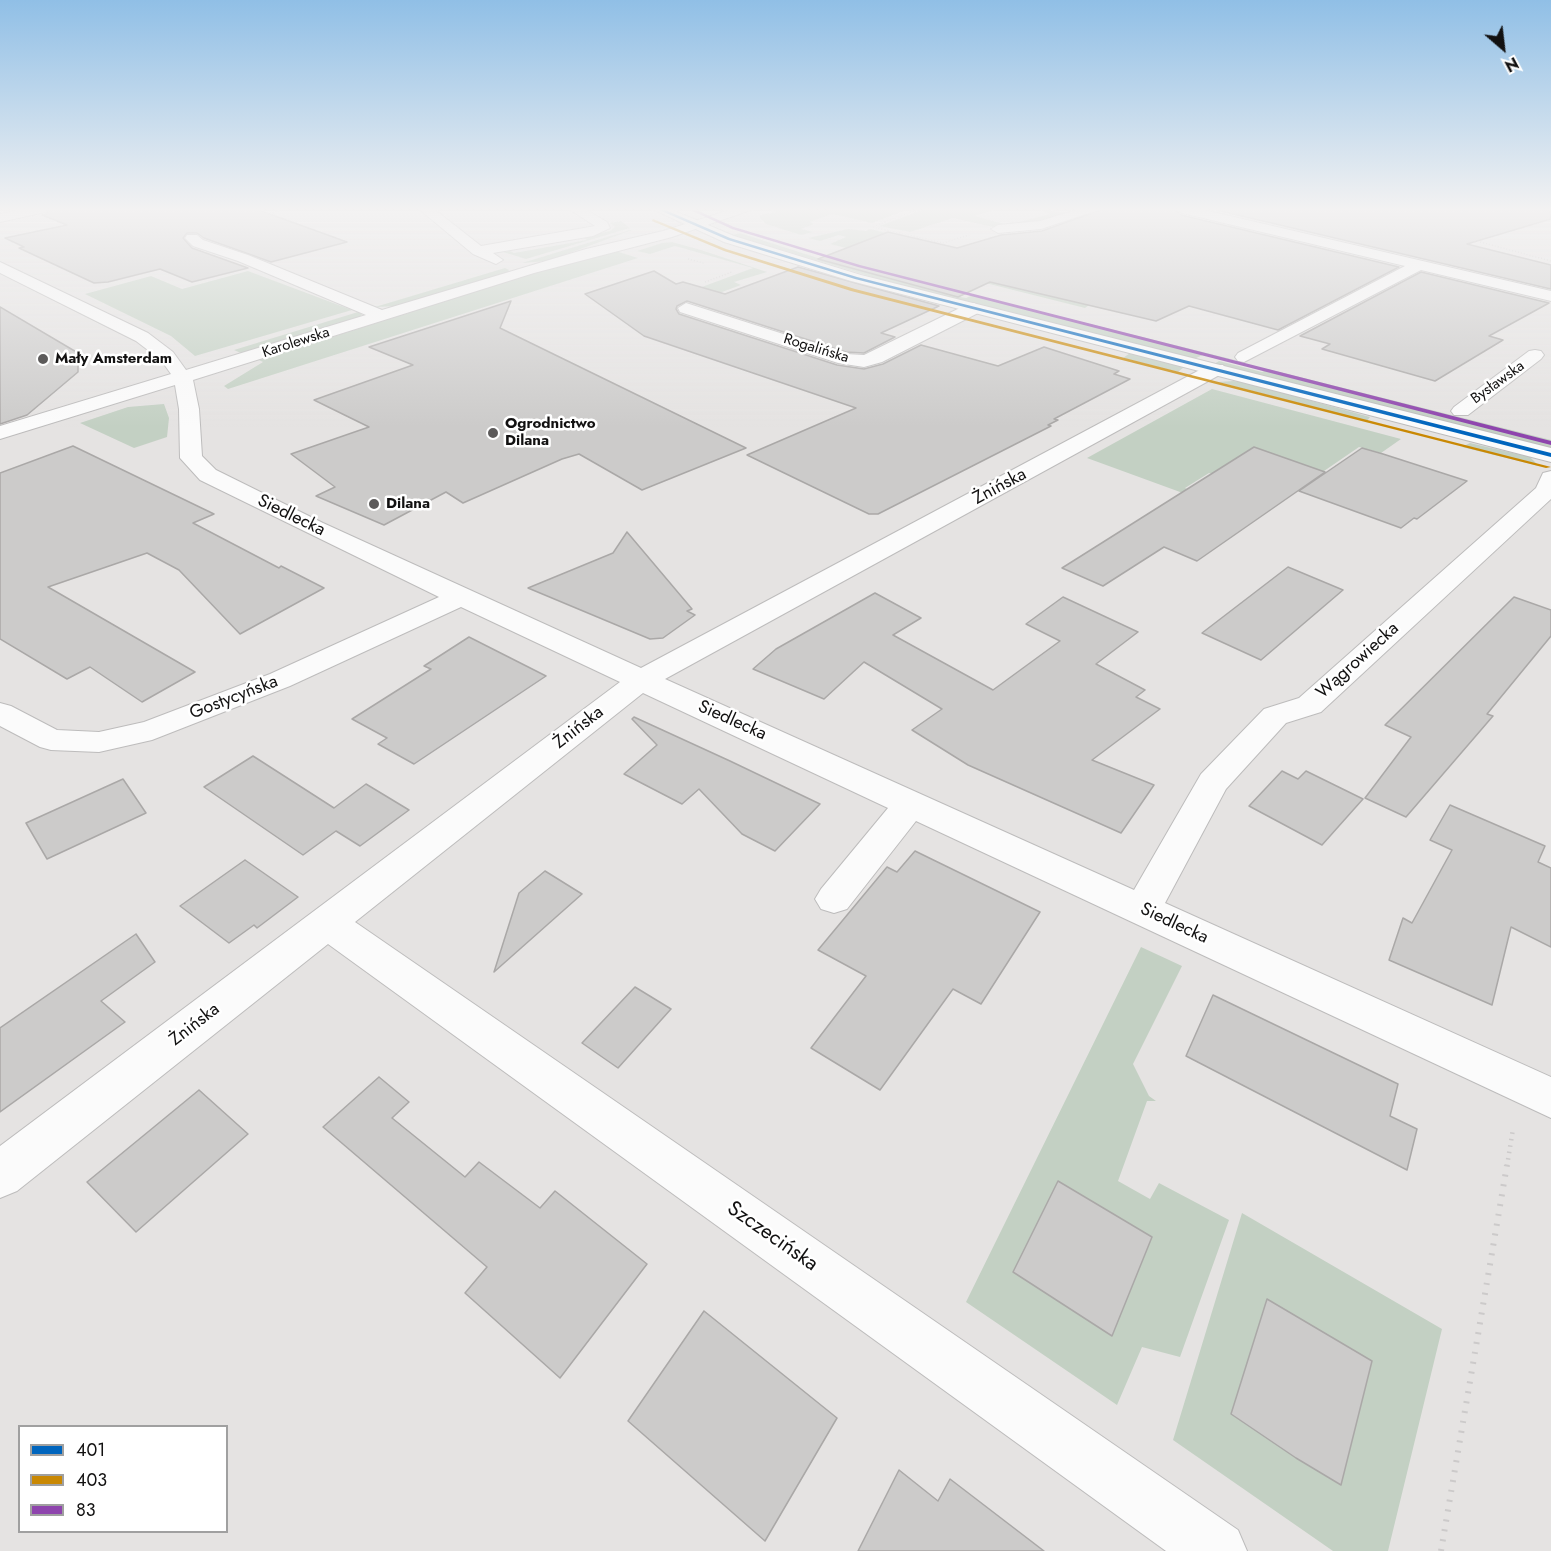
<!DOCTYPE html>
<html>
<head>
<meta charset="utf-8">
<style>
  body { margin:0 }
  #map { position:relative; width:1551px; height:1551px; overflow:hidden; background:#e5e3e2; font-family:Jost,sans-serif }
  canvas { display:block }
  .legend { position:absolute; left:18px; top:1425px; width:210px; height:108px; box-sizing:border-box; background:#fff; border:2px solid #a0a0a0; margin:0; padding:8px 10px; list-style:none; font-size:18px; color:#121111 }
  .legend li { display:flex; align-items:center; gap:12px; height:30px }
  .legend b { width:30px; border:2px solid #a0a0a0 }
  .north { position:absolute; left:1473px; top:18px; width:60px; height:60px; -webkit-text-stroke:4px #fff; paint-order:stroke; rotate:152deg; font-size:16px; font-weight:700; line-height:24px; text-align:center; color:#121111 }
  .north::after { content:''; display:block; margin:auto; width:21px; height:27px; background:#121111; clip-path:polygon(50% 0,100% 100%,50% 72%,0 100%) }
</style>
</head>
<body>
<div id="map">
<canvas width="1551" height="1551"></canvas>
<ul class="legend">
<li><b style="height:8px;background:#0065bd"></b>401</li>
<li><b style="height:8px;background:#c98803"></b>403</li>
<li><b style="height:8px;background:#8e44ad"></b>83</li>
</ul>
<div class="north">N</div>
</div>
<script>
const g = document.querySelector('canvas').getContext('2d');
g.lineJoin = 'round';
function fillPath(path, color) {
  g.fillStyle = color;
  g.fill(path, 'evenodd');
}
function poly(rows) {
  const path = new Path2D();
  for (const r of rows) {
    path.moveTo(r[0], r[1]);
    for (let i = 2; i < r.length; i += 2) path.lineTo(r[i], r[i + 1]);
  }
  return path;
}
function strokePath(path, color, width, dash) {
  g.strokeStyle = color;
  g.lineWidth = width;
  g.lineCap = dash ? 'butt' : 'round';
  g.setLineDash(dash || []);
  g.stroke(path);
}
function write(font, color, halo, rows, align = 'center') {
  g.font = font + ' Jost,sans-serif';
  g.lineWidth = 5;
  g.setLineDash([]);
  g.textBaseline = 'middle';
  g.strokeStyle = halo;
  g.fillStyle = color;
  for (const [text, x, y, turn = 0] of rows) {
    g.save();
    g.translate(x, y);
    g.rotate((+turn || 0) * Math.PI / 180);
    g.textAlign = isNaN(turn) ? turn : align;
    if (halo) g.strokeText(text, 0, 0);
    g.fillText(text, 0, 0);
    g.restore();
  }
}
const green = poly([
  [775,209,813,210,909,209,872,223,832,214,810,222,814,224,801,229,813,232,801,235,766,224,760,218,760,215,777,212,772,211],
  [925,209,997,209,975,216,1008,225,1050,214,1040,210,1044,209,1065,213,1031,223,993,227,953,218,910,232,879,226],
  [621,221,630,228,526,259,503,252,510,251,514,253,587,240,582,237,610,231,615,227,610,223],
  [848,229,866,231,870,229,900,236,948,272,1089,305,1085,308,830,244,846,237,839,235,820,241,808,238],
  [632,230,548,261,522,263,630,230],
  [740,233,827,261,955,296,966,298,973,295,1251,364,1205,354,1194,359,879,279,732,235],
  [672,242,701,250,767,272,734,282,741,285,722,292,701,305,699,288,753,268,675,246,650,254,637,251,662,243],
  [612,252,619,252,638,258,228,389,224,386,263,362,259,360,525,276],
  [505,268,509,270,507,273,400,306,375,307],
  [248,271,352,310,195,356,171,336,85,294,151,276,182,289],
  [358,312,362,314,360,317,243,354,234,350],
  [1130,353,1184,367,1178,372,1123,358],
  [1219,361,1262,372,1268,369,1551,440,1551,449,1214,364],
  [1233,381,1247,383,1370,417,1367,421,1218,382],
  [1212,389,1401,439,1381,453,1359,447,1305,484,1257,490,1209,473,1185,488,1196,493,1191,496,1087,458],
  [164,404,169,418,167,437,134,448,80,423,128,407],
  [1470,443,1530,457,1539,466,1462,447],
  [1141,947,1182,966,1133,1064,1149,1096,1156,1101,1147,1101,1118,1181,1150,1199,1159,1183,1229,1220,1180,1357,1142,1347,1117,1405,966,1302],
  [1242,1213,1442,1329,1388,1551,1333,1551,1173,1440]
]);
const building = poly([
  [49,209,256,209,347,242,271,262,204,238,197,233,187,233,183,238,192,248,248,268,192,282,160,269,108,282,94,283,19,248,24,247,5,238,67,225,42,215,46,214,49,209],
  [1103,209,1174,209,1181,215,1399,267,1278,330,1189,306,1156,321,990,282,958,297,818,259,888,232,957,248,1001,235,1042,231,1103,209],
  [1212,209,1550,209,1551,219,1467,244,1551,265,1551,289,1212,209],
  [798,267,939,306,881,333,895,337,864,353,846,352,687,301,677,306,676,309,679,314,837,365,864,369,883,364,921,345,998,366,1044,347,1119,371,1114,374,1130,379,1054,419,1058,420,1048,425,1051,426,878,514,869,514,747,455,856,408,644,336,585,294,654,271,676,284,683,282,725,294,798,267],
  [1421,272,1549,303,1489,336,1503,340,1435,381,1322,349,1330,344,1300,336,1421,272],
  [511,301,500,328,746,448,642,490,579,454,562,459,463,503,446,492,384,525,316,496,335,487,291,454,369,427,314,400,413,365,369,347,511,301],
  [0,307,78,353,78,372,27,415,0,424,0,307],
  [73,446,214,514,193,523,279,568,281,566,324,588,240,634,179,570,147,553,48,587,195,672,142,702,90,667,67,679,0,639,0,473,73,446],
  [1254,447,1325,472,1197,561,1164,547,1103,586,1062,568,1254,447],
  [1362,448,1383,454,1467,481,1417,519,1414,518,1401,528,1299,491,1362,448],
  [627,532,692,609,687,611,695,615,663,638,650,639,528,588,613,553,627,532],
  [1288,567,1343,590,1261,660,1202,633,1288,567],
  [875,593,921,618,893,635,993,690,1060,641,1026,624,1063,597,1138,632,1096,664,1145,690,1136,697,1160,709,1092,760,1154,785,1121,833,968,765,912,730,942,709,864,662,824,699,753,669,776,649,875,593],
  [1514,597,1551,610,1551,636,1487,714,1493,716,1406,817,1365,798,1411,737,1385,725,1514,597],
  [469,637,546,676,414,764,378,744,387,738,352,719,431,669,424,666,469,637],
  [634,717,730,761,820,804,775,851,742,834,699,789,682,804,624,774,657,745,632,719,634,717],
  [253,756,334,808,366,784,409,810,360,846,336,831,303,855,204,787,253,756],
  [1282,771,1298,779,1306,771,1363,799,1322,845,1249,806,1282,771],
  [123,779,146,813,47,859,26,823,123,779],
  [1450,805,1545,846,1538,862,1551,868,1551,947,1511,927,1492,1005,1389,960,1403,918,1412,923,1452,850,1430,840,1450,805],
  [915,851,1040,912,981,1004,953,989,880,1090,811,1048,866,976,818,950,887,867,897,872,915,851],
  [245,860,298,897,257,928,254,925,229,943,180,906,245,860],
  [545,871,582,894,494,972,519,893,545,871],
  [136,934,155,962,101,1001,125,1022,0,1112,0,1028,136,934],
  [635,987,671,1009,618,1068,582,1043,635,987],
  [1213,995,1398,1084,1390,1116,1417,1129,1407,1170,1186,1056,1213,995],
  [379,1077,409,1102,392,1118,465,1177,479,1162,540,1208,555,1191,647,1264,560,1378,465,1293,487,1267,323,1127,379,1077],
  [199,1090,248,1134,136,1232,87,1182,199,1090],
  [1058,1181,1152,1237,1112,1336,1013,1272,1058,1181],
  [1267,1299,1372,1361,1341,1485,1296,1458,1231,1414,1267,1299],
  [704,1311,837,1418,765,1541,628,1421,704,1311],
  [899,1470,938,1501,950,1479,1044,1551,858,1551,899,1470]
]);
const pathFar2 = poly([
  [919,209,872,227,943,243,969,235],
  [1123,212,1156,221],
  [1402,221,1551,261],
  [1403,221,1443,209],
  [238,223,286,209],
  [688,259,704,263],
  [1147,267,1157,268,1211,247],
  [705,282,732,272]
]);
const pathFar1 = poly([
  [1507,1166,1513,1129]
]);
const path = poly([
  [1441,1551,1507,1165]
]);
const minor = poly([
  [21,209,47,209,46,212,0,222,0,214,21,209],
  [419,209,434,209,481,246,595,226,569,209,585,209,607,222,610,228,593,236,493,253,503,260,496,264,473,254,419,209],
  [733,209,754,209,672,237,534,273,193,380,199,409,202,456,216,470,323,523,641,668,1209,365,1223,365,1225,369,1223,373,665,679,1134,890,1201,774,1264,709,1299,698,1536,488,1543,473,1551,471,1551,499,1321,712,1286,723,1226,789,1165,903,1551,1077,1551,1118,916,821,847,909,834,913,821,909,815,899,821,889,888,808,643,693,355,922,1238,1530,1247,1551,1166,1551,328,944,17,1191,0,1198,0,1146,620,682,461,607,290,686,152,740,99,752,51,750,40,747,0,726,0,703,11,706,57,730,99,732,144,722,270,674,439,597,200,480,180,458,179,409,175,385,0,439,0,426,171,374,161,360,136,341,0,273,0,262,148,333,173,352,186,370,366,315,238,261,193,246,185,238,187,235,197,235,203,240,248,255,382,310,586,249,663,231,733,209],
  [1080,209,1101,209,1041,229,998,233,991,229,998,225,1040,221,1080,209],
  [1176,209,1200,209,1551,291,1551,301,1421,270,1244,362,1238,361,1235,357,1238,353,1405,266,1182,213,1176,209],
  [686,303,846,354,864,355,968,304,974,303,982,308,980,312,882,362,864,367,838,363,680,312,678,308,686,303],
  [1535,350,1541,351,1544,355,1541,359,1468,415,1454,415,1451,411,1454,407,1529,351,1535,350]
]);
const major = poly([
  [652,209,670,209,734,236,861,275,1551,448,1551,462,851,281,724,242,652,209]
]);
const bus1 = poly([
  [663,209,730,238,857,277,1551,453,1551,457,855,279,728,240,657,209,663,209]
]);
const bus2 = poly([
  [653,219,726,249,855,289,1551,467,1546,468,851,291,724,251,652,221,653,219]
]);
const bus3 = poly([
  [694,209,734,227,860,265,1551,441,1551,445,858,267,732,229,688,209,694,209]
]);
const markers = [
  [43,359,6,"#5c5a5a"],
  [493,433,6,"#5c5a5a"],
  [374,504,6,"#5c5a5a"]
];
const farStreetnames = [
  ["Karolewska",296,343,-18],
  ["Rogalińska",816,349,17],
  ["Bysławska",1498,383,-36]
];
const farPoinames = [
  ["Mały Amsterdam",55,359],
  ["Ogrodnictwo",505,424],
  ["Dilana",505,441],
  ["Dilana",386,504]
];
const streetNames = [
  ["Żnińska",1000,487,-28],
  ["Siedlecka",291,516,26],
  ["Wągrowiecka",1358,661,-42],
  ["Gostycyńska",234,698,-21],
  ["Siedlecka",732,721,24],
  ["Żnińska",579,728,-38],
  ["Siedlecka",1174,924,25],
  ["Żnińska",195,1025,-38]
];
const nearStreetnames = [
  ["Szczecińska",772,1237,35]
];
fillPath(green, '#c3d0c3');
fillPath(building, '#cccbca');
strokePath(building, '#aaa8a7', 1.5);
strokePath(minor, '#bdbcbc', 2);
strokePath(major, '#bdbcbc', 2);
strokePath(pathFar2, '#cccaca', 1.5, [1, 2]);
strokePath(pathFar1, '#cccaca', 4.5, [1.5, 5]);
strokePath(path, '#cccaca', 6, [2, 8]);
fillPath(minor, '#fbfbfb');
fillPath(major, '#fbfbfb');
fillPath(bus1, '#0065bd');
fillPath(bus2, '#c98803');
fillPath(bus3, '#8e44ad');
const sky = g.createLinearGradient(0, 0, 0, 427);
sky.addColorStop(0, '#90bfe6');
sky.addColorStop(0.49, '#f3f2f2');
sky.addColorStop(1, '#f3f2f200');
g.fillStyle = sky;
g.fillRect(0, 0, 1551, 427);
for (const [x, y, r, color] of markers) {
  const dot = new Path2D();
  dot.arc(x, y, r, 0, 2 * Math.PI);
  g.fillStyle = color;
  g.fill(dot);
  strokePath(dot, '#fff', 2);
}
write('15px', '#121111', '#fff', farStreetnames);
write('bold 15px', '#121111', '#fff', farPoinames, 'left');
write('18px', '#121111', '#fff', streetNames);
write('21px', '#121111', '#fff', nearStreetnames);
</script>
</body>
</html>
